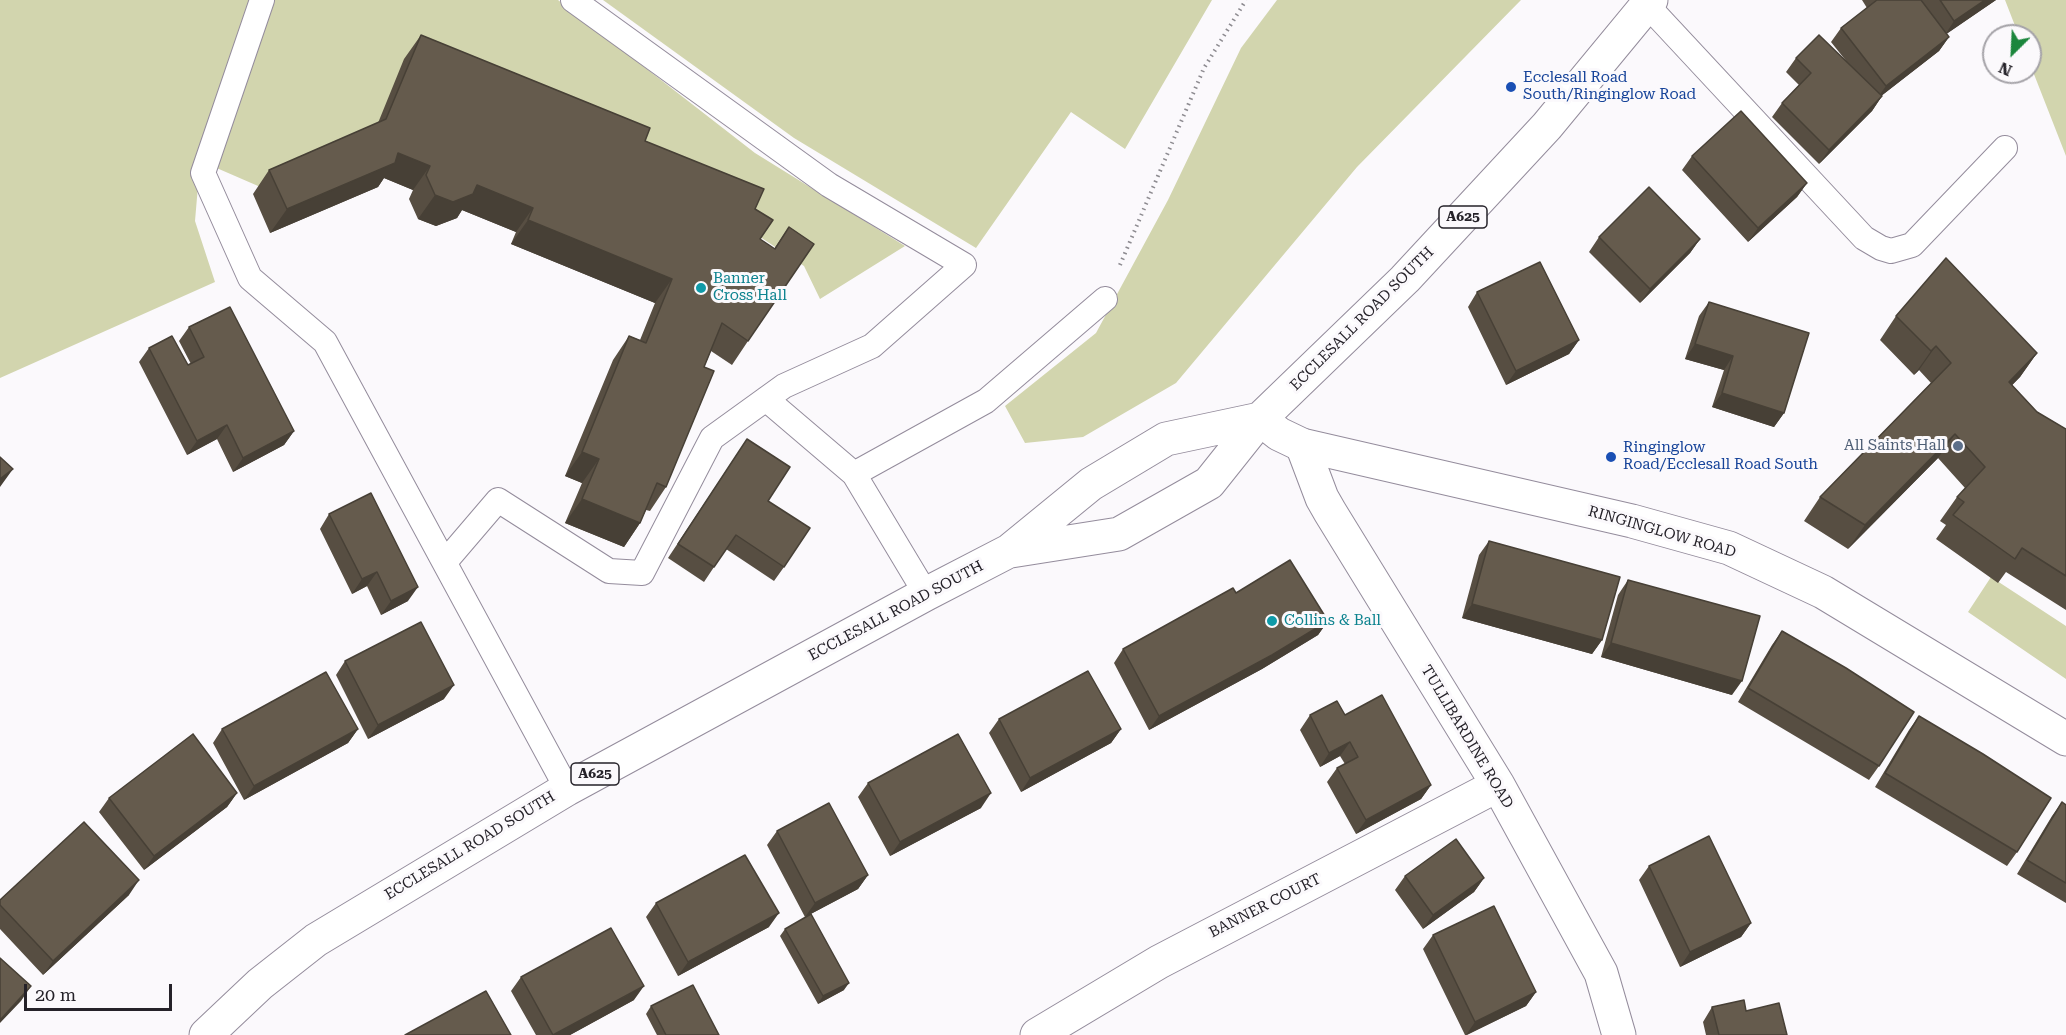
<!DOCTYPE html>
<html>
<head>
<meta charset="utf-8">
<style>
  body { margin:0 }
  #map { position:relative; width:2066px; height:1035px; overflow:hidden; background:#fbf9fc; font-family:"Roboto Serif",serif }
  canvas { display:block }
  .north { position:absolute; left:1982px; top:24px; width:60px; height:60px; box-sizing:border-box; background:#fbf9fc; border:2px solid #a5a3a8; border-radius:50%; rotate:204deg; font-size:16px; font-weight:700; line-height:24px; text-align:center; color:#252229 }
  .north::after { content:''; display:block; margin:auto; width:21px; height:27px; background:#1b863c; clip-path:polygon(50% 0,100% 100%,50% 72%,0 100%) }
  .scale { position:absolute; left:24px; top:984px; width:148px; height:27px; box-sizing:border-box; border:3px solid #252229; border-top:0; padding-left:8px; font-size:18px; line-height:21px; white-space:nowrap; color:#252229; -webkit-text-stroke:4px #fbf9fc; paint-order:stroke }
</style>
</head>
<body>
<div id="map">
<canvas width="2066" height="1035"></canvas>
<div class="north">N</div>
<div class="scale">20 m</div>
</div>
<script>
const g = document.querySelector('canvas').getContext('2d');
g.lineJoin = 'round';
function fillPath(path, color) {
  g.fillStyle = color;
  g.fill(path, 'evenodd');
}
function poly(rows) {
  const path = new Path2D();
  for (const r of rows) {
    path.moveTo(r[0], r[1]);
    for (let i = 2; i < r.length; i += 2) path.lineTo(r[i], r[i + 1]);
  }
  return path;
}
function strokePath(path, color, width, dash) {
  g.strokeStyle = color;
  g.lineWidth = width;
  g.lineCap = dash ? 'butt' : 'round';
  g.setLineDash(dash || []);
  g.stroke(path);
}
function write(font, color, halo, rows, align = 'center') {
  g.font = font + ' "Roboto Serif",serif';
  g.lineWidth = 6;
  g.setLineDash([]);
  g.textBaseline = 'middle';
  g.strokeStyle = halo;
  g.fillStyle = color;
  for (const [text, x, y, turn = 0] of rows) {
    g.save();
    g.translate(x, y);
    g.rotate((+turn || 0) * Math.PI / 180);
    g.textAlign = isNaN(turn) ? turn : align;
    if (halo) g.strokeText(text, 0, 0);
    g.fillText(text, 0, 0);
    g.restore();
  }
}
const green = poly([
  [0,0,255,0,202,139,195,221,215,282,0,378],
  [266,0,558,0,755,153,905,246,820,299,804,266,742,225,369,143,265,189,212,166],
  [603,0,1212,0,1125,149,1071,112,976,248,794,138],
  [1277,0,1521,0,1357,167,1176,383,1083,437,1025,443,1005,406,1096,333,1168,200,1241,48],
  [2005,0,2066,0,2066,156,2030,64,2030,36,2019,36],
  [1991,577,2066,626,2066,679,1968,612]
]);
const path = poly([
  [1120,265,1204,68,1246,0]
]);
const service = poly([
  [262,0,203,173,250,278,325,342,567,789],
  [1647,5,1864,238,1881,248,1891,251,1912,245,2005,148],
  [766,399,854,474,986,401,1105,299],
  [854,474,926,594],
  [445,562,498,500,609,571,642,573,712,438,784,386,872,346,964,265,829,185,573,0]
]);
const minor = poly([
  [1302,445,1322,498,1330,512,1498,785,1601,973,1619,1035],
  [1037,1035,1159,962,1498,785]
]);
const tertiary = poly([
  [1260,419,1279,434,1302,445,1632,521,1729,548,1823,592,2066,739]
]);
const primary = poly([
  [1011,551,1119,534,1209,483,1260,419,1405,279,1547,126,1651,0],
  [206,1035,260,984,316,940,567,789,926,594,1009,551,1091,484,1166,439,1260,419]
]);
const wall = poly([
  [1862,0,1996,0,1946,34,1949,37,1939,51,1881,96,1882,96,1872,111,1819,164,1772,117,1782,103,1799,85,1786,72,1796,58,1847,62,1831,42,1841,28,1867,8],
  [421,35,645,141,755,209,760,239,774,249,789,227,748,341,732,365,711,351,704,367,666,487,650,511,646,510,640,523,624,547,565,523,582,483,565,476,613,360,629,336,640,340,655,303,511,244,516,232,462,210,457,218,436,226,418,219,409,199,413,190,384,178,378,187,270,233,253,194,269,170,378,123,404,59],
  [1692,156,1807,183,1797,197,1748,242,1682,170],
  [1599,237,1700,239,1690,253,1640,303,1589,252],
  [1477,292,1579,340,1569,354,1506,385,1468,307],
  [1709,302,1784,413,1774,427,1712,407,1724,370,1685,359,1699,316],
  [1896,316,2037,353,2020,377,2012,385,2037,412,2066,429,2066,610,2006,572,1998,583,1936,539,1946,525,1940,521,1957,497,1965,488,1938,458,1848,549,1804,521,1820,497,1931,383,1919,370,1914,375,1880,340],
  [189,327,294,431,284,445,233,472,217,439,187,455,139,362,149,348,188,365,191,364,179,341],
  [747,439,768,501,784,567,774,581,726,549,704,582,668,558],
  [329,514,408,601,381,615,367,586,352,594,320,529],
  [1489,541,1602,640,1592,654,1462,618,1479,555],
  [1628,580,1732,695,1601,657,1618,595],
  [1236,593,1328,621,1318,635,1262,669,1149,730,1114,663,1123,649],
  [1782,631,1879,766,1869,780,1738,702,1772,645],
  [345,661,444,699,368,739,336,675],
  [1310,715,1345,715,1431,785,1421,799,1356,834,1327,782,1337,768,1345,764,1340,756,1320,767,1300,730],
  [1919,716,2017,852,2007,866,1875,787,1909,730],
  [999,719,1121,729,1111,743,1021,792,989,733],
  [222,729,358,729,348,743,244,800,213,743],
  [868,783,981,808,890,856,858,797],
  [237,793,227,807,144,870,99,812,109,798],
  [2062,802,2066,805,2066,903,2017,874,2052,816],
  [777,831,868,875,858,889,805,917,767,845],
  [1649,866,1751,923,1741,937,1680,967,1639,880],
  [1405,876,1484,878,1474,892,1423,929,1395,890],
  [129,895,43,975,0,929,0,900],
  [656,903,769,927,678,976,646,917],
  [785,929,844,990,818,1004,780,936],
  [1433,935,1536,992,1526,1006,1467,1035,1465,1035,1423,949],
  [521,977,634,1000,570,1035,536,1035,511,991],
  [651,1006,719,1035,657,1035,646,1014],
  [1712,1007,1746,1011,1787,1035,1706,1035,1703,1022]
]);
const shadedWall = poly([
  [1985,0,1996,0,1945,35,1954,21],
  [1949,37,1939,51,1876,100,1886,86],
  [1882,96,1872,111,1819,164,1829,150],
  [398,153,430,166,413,190,384,178,378,187,270,233,287,209],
  [1807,183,1797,197,1748,242,1758,228],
  [477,185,533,208,516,232,462,210,457,218,436,226,418,219,435,195],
  [528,220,672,279,655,303,511,244],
  [1700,239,1690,253,1640,303,1650,289],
  [1579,340,1569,354,1506,385,1516,371],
  [1695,344,1733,356,1724,370,1685,359],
  [1936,346,1919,370,1914,375,1931,351],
  [2037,353,2020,377,1992,406,2009,382],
  [1722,393,1784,413,1774,427,1712,407],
  [227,425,217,439,187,455,197,441],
  [294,431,284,445,233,472,243,458],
  [1955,434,1938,458,1848,549,1865,525],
  [582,452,599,459,582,483,565,476],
  [13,469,0,487,0,479],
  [582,499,640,523,624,547,565,523],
  [377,572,367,586,352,594,362,579],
  [418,587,408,601,381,615,391,601],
  [1472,604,1602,640,1592,654,1462,618],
  [1328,621,1318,635,1262,669,1149,730,1159,716],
  [1611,643,1742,681,1732,695,1601,657],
  [454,685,444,699,368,739,378,725],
  [358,729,348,743,244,800,254,786],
  [1121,729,1111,743,1021,792,1030,778],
  [1350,742,1340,756,1320,767,1329,753],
  [1431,785,1421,799,1356,834,1366,820],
  [237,793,227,807,144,870,154,856],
  [991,793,981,808,890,856,900,842],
  [868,875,858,889,805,917,815,903],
  [1484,878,1474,892,1423,929,1433,915],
  [139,880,129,895,43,975,53,961],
  [779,913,769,927,678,976,688,962],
  [1751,923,1741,937,1680,967,1690,952],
  [849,983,844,990,818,1004,823,996],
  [31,986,21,1001,0,1023,0,1020],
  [644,986,634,1000,570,1035,554,1035],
  [1536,992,1526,1006,1466,1035,1475,1022]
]);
const building = poly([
  [1877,0,1921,0,1949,37,1886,86,1841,28,1877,0],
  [1940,0,1985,0,1954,21,1940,0],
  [421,35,650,128,645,141,764,189,755,209,773,220,760,239,775,249,789,227,814,244,748,341,722,323,704,367,714,371,666,487,657,483,640,523,582,499,599,459,582,452,629,336,646,343,672,279,528,220,533,208,477,185,473,194,453,202,435,195,426,175,430,166,398,153,395,163,287,209,269,170,386,119,421,35],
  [1819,35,1882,96,1829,150,1782,103,1811,73,1796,58,1819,35],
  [1741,111,1807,183,1758,228,1692,156,1741,111],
  [1649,187,1700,239,1650,289,1599,237,1649,187],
  [1946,258,2037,353,2009,382,2037,412,2066,429,2066,576,2022,548,2015,559,1953,515,1964,502,1957,497,1985,467,1955,434,1865,525,1820,497,1951,363,1936,346,1931,351,1896,316,1946,258],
  [1540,262,1579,340,1516,371,1477,292,1540,262],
  [1709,302,1809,333,1784,413,1722,393,1733,356,1695,344,1709,302],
  [230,307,294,431,243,458,227,425,197,441,149,348,172,336,188,365,204,357,189,327,230,307],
  [747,439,790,467,768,501,810,528,784,567,736,535,714,567,678,544,747,439],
  [0,457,13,469,0,479,0,457],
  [371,493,418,587,391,601,377,572,362,579,329,514,371,493],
  [1489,541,1620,577,1602,640,1472,604,1489,541],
  [1290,560,1328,621,1272,655,1159,716,1123,649,1233,588,1236,593,1290,560],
  [1628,580,1760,616,1742,681,1611,643,1628,580],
  [421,622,454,685,378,725,345,661,421,622],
  [1782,631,1846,668,1914,712,1879,766,1748,688,1782,631],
  [1088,671,1121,729,1030,778,999,719,1088,671],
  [326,672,358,729,254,786,222,729,326,672],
  [1382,695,1431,785,1366,820,1337,768,1358,757,1350,742,1329,753,1310,715,1337,701,1345,715,1382,695],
  [1919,716,1983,754,2051,798,2017,852,1885,773,1919,716],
  [193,734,237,793,154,856,109,798,193,734],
  [958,734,991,793,900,842,868,783,958,734],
  [2062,802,2066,805,2066,883,2027,860,2062,802],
  [829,803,868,875,815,903,777,831,829,803],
  [84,822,139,880,53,961,0,905,0,900,84,822],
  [1709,836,1751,923,1690,952,1649,866,1709,836],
  [1456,839,1484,878,1433,915,1405,876,1456,839],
  [745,855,779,913,688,962,656,903,745,855],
  [1494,906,1536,992,1475,1022,1433,935,1494,906],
  [811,914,849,983,823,996,785,929,811,914],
  [611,928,644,986,553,1035,521,977,611,928],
  [0,958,31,986,0,1020,0,958],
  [693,985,719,1035,666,1035,651,1006,693,985],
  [486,991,511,1035,405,1035,486,991],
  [1744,1000,1746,1011,1779,1003,1787,1035,1719,1035,1712,1007,1744,1000]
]);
const markers = [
  [1511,87,6,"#1a4fb4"],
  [701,288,6,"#0f9aa8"],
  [1958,446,6,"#5c6f8a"],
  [1611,457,6,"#1a4fb4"],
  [1272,621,6,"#0f9aa8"]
];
const shields = [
  [1463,217,48],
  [595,774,48]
];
const shieldNames = [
  ["A625",1463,217],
  ["A625",595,774]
];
const transitNames = [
  ["Ecclesall Road",1523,78],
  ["South/Ringinglow Road",1523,95],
  ["Ringinglow",1623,448],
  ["Road/Ecclesall Road South",1623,465]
];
const cultureNames = [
  ["Banner",713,279],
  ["Cross Hall",713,296],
  ["Collins & Ball",1284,621]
];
const streetNames = [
  ["ECCLESALL ROAD SOUTH",1362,319,-45],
  ["RINGINGLOW ROAD",1662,532,16],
  ["ECCLESALL ROAD SOUTH",896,611,-28],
  ["TULLIBARDINE ROAD",1467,737,59],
  ["ECCLESALL ROAD SOUTH",470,846,-31],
  ["BANNER COURT",1265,906,-27]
];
const serviceNames = [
  ["All Saints Hall",1946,446]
];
fillPath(green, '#d2d5ae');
strokePath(service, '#948c9c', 26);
strokePath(minor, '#948c9c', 35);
strokePath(tertiary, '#948c9c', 35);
strokePath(primary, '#948c9c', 35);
strokePath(path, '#8d8b90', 4, [1.5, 4.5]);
strokePath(service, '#fff', 24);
strokePath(minor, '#fff', 33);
strokePath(tertiary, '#fff', 33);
strokePath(primary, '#fff', 33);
fillPath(wall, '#574e42');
fillPath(shadedWall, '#474036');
fillPath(building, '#655b4d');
strokePath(building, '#474036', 1.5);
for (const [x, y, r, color] of markers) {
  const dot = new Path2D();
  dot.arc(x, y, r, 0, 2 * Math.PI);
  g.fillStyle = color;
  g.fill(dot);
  strokePath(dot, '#fbf9fc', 2);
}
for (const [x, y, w] of shields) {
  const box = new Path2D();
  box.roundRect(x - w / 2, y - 11, w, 22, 4.5);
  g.fillStyle = '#fbf9fc';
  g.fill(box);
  strokePath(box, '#252229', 1.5);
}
write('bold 14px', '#252229', null, shieldNames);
write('15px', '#164399', '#fbf9fc', transitNames, 'left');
write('15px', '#0d838f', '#fbf9fc', cultureNames, 'left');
write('15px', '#252229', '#fbf9fc', streetNames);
write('15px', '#4e5e75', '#fbf9fc', serviceNames, 'right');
</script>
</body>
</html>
